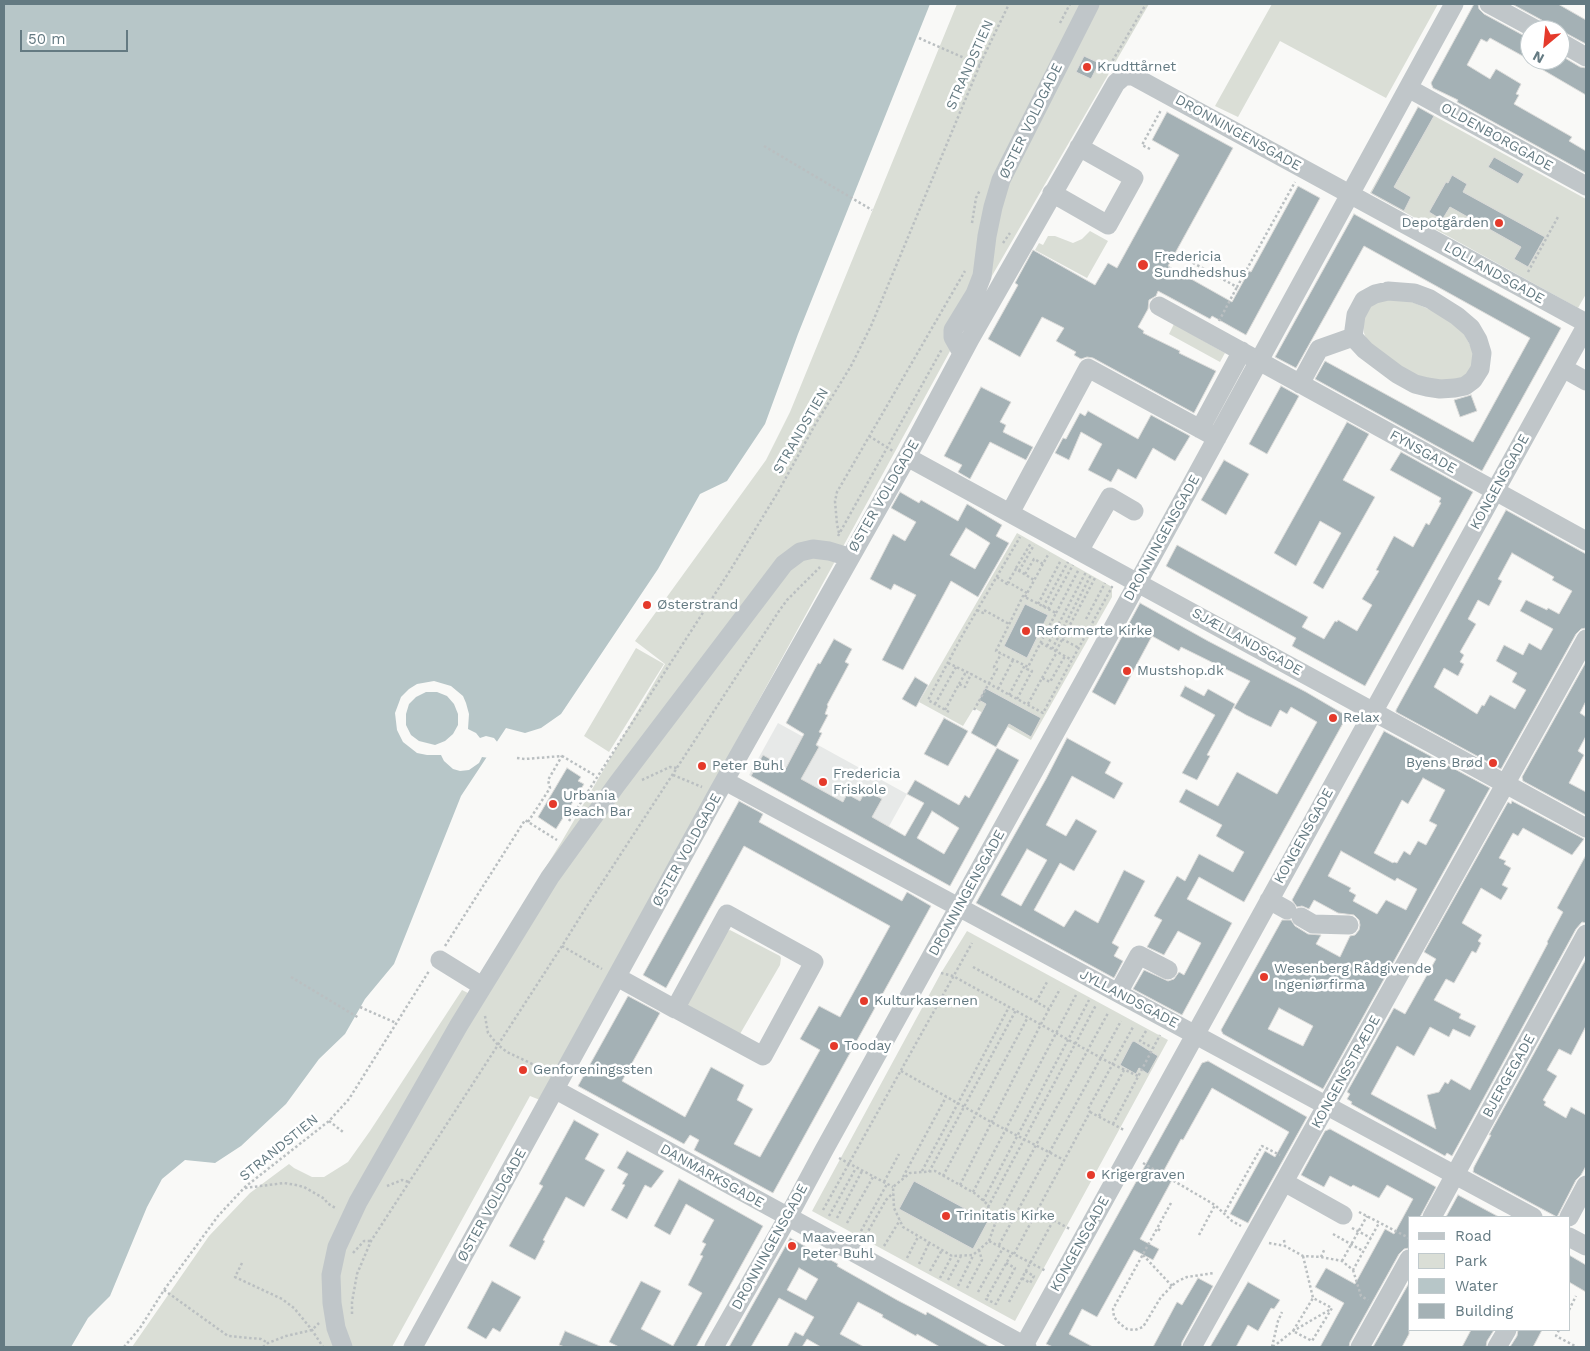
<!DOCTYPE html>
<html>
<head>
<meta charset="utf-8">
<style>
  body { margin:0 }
  #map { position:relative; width:1590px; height:1351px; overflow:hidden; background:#f9f9f7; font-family:"Work Sans",sans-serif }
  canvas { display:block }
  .frame { position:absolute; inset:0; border:5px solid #647a82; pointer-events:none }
  .legend { position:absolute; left:1408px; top:1216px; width:162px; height:115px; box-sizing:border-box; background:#fff; border:1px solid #c1cacd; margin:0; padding:6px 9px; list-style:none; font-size:15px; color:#647a82 }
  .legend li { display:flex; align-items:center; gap:10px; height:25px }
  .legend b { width:25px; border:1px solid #c1cacd }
  .north { position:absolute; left:1520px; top:20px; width:50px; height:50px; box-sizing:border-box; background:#fff; border:1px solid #c1cacd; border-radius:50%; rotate:208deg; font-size:14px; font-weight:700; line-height:20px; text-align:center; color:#647a82 }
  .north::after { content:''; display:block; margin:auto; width:18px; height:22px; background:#e53a2b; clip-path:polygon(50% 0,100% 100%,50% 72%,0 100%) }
  .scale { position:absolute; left:20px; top:30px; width:108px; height:22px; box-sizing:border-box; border:2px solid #647a82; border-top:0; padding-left:6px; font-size:15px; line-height:18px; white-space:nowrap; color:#647a82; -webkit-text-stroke:4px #fff; paint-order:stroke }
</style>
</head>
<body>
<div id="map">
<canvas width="1590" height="1351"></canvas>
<div class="frame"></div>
<ul class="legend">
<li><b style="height:6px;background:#c0c6c9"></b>Road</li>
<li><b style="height:14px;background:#daded6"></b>Park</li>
<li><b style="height:14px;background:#b7c6c8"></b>Water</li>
<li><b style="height:14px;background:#a4b1b5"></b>Building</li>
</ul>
<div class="north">N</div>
<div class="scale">50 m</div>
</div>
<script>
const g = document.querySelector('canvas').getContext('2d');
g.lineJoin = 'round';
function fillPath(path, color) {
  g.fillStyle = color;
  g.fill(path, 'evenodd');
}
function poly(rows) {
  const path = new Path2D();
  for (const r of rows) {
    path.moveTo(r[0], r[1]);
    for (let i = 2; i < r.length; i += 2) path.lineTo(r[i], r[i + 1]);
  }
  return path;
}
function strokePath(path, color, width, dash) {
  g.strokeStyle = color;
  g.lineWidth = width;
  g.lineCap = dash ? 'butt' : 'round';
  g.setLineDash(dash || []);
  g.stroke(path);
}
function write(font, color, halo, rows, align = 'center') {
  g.font = font + ' "Work Sans",sans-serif';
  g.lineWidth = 5;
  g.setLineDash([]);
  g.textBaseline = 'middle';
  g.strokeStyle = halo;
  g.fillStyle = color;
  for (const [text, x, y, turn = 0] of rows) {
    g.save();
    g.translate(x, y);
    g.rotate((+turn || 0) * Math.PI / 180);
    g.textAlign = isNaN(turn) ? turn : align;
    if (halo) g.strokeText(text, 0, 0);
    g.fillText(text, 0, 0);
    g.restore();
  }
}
const built = poly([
  [778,723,907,794,878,846,749,775]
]);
const green = poly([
  [957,4,1149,4,978,300,540,1100,530,1096,392,1347,132,1347,209,1236,250,1193,289,1164,294,1168,312,1177,324,1177,348,1162,370,1131,462,990,468,993,562,841,665,664,635,641,766,460,790,412],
  [1272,4,1438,4,1386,98,1280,41,1238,117,1215,106],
  [1418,107,1586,199,1586,294,1578,308,1370,193],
  [1090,231,1108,241,1087,278,1035,250,1039,243,1043,245,1048,236,1055,236,1073,243,1082,239],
  [1393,294,1457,321,1478,360,1458,384,1412,377,1367,341,1364,333,1362,320,1366,307],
  [1174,324,1225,353,1220,362,1169,334],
  [1017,533,1112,587,1112,597,1031,740,974,708,963,726,919,702],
  [636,648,664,664,609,752,584,736],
  [730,930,780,956,781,958,780,965,740,1034,686,1005,725,932],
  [967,931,1168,1040,1015,1321,812,1211,941,973]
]);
const water = poly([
  [4,4,930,4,798,334,765,424,727,481,700,494,658,569,561,714,541,728,525,733,506,728,461,796,394,964,365,999,345,1034,319,1059,286,1104,241,1146,215,1163,185,1160,162,1179,147,1207,110,1296,88,1318,71,1347,4,1347]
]);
const pier = poly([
  [434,681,451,686,463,696,466,703,469,714,468,729,476,733,480,738,486,736,494,738,498,743,489,758,482,757,479,763,469,770,460,771,453,769,444,761,441,755,427,755,417,753,403,742,397,730,395,713,401,697,409,689,417,684],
  [426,692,437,692,447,696,454,704,458,714,458,725,453,734,445,741,435,745,419,741,411,735,406,725,406,714,409,704,416,697]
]);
const building = poly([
  [1474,4,1478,4,1479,9,1484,14,1530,39,1530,60,1490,38,1487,42,1481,39,1467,65,1490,79,1496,69,1521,84,1516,94,1519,95,1514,104,1572,137,1569,141,1586,151,1586,173,1457,102,1458,100,1433,88,1431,83,1474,4],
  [1512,4,1558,4,1586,20,1586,44,1512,4],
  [1560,55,1580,67,1586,68,1586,95,1526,60,1560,60,1560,55],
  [1084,56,1099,63,1091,79,1076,72,1084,56],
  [1418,107,1434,116,1394,187,1411,197,1404,211,1371,193,1418,107],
  [1167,112,1233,148,1168,266,1232,302,1249,271,1251,272,1298,186,1320,198,1246,335,1212,316,1210,319,1158,291,1156,296,1149,300,1148,309,1138,327,1144,331,1143,333,1180,351,1179,353,1216,371,1194,413,1093,358,1087,357,1081,359,1074,355,1076,352,1056,341,1064,328,1042,317,1020,357,988,339,1018,285,1015,283,1033,250,1095,285,1108,263,1117,268,1179,155,1152,140,1167,112],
  [1494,157,1524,174,1518,184,1488,167,1494,157],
  [1452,175,1467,184,1463,192,1545,237,1528,267,1514,259,1521,247,1450,207,1442,220,1429,212,1446,182,1448,183,1452,175],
  [1354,214,1561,328,1482,471,1315,379,1325,361,1473,442,1530,338,1364,246,1296,368,1275,357,1354,214],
  [1281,386,1299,396,1267,454,1249,444,1281,386],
  [981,387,1011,402,1000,422,1006,425,1003,432,1033,447,1026,460,990,442,970,479,958,472,962,465,944,456,981,387],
  [1471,395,1477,411,1460,417,1454,400,1471,395],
  [1088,411,1138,439,1151,415,1190,436,1175,461,1153,448,1136,479,1118,469,1111,482,1088,470,1102,444,1081,432,1069,460,1055,453,1063,438,1066,439,1080,413,1085,416,1088,411],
  [1347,422,1369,434,1343,480,1375,497,1323,589,1313,583,1341,533,1320,521,1296,566,1274,553,1347,422],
  [1401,452,1473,492,1365,686,1292,646,1296,638,1166,566,1177,545,1308,617,1302,627,1324,639,1335,621,1337,622,1338,620,1357,631,1372,605,1362,599,1379,571,1376,570,1394,536,1413,547,1426,523,1429,525,1441,503,1439,502,1441,498,1390,470,1401,452],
  [1224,460,1249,474,1226,515,1201,500,1224,460],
  [900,492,919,503,921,500,958,521,967,504,1002,525,996,536,1009,543,978,597,951,581,903,670,882,660,916,595,894,584,891,590,870,579,893,534,905,541,916,522,891,508,900,492],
  [966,528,990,543,975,569,950,555,966,528],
  [1506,510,1586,554,1586,628,1581,629,1576,634,1501,769,1396,712,1396,710,1506,510],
  [1512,553,1554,577,1552,580,1572,591,1559,614,1548,608,1547,610,1526,600,1520,611,1553,629,1541,650,1529,643,1523,655,1504,645,1496,661,1517,673,1512,682,1526,690,1515,709,1490,695,1484,706,1482,705,1477,714,1434,687,1444,668,1458,676,1464,664,1460,662,1464,655,1460,652,1476,624,1468,619,1478,600,1489,606,1502,581,1498,579,1512,553],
  [1140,603,1208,641,1306,692,1347,716,1244,902,1199,877,1187,899,1232,923,1182,1015,1133,989,1144,970,1168,981,1174,979,1179,972,1184,975,1201,943,1178,931,1164,955,1147,947,1162,920,1154,916,1177,876,1185,881,1199,854,1233,872,1244,852,1216,836,1222,825,1179,802,1186,789,1218,806,1237,772,1277,794,1317,722,1291,707,1287,714,1280,710,1271,727,1246,715,1234,708,1250,681,1181,647,1179,651,1152,636,1115,705,1092,692,1140,603],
  [1025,604,1048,615,1027,658,1004,646,1025,604],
  [834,639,852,649,845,662,849,664,827,705,828,706,825,714,828,715,819,732,822,733,816,745,819,747,801,779,843,802,847,794,860,801,866,790,882,799,872,817,905,836,924,803,907,794,915,780,959,805,965,795,969,798,997,748,1019,760,950,886,751,776,763,755,786,768,804,734,786,723,818,663,820,664,834,639],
  [932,811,959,828,944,854,917,838,932,811],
  [1586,662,1586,701,1580,713,1586,717,1586,736,1578,751,1584,755,1569,783,1586,792,1586,815,1523,781,1522,777,1586,662],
  [915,677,928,685,916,707,902,699,915,677],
  [1185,686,1204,696,1208,689,1235,704,1207,755,1210,756,1197,780,1182,773,1215,715,1180,696,1185,686],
  [985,688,1041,718,1031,737,1009,724,996,747,971,733,986,704,979,700,985,688],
  [944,718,968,731,948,766,924,754,944,718],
  [1384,731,1490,788,1323,1089,1223,1034,1221,1030,1282,920,1291,920,1295,926,1308,934,1321,935,1316,944,1340,957,1350,936,1355,935,1359,930,1360,925,1359,920,1354,915,1338,913,1314,900,1309,909,1302,906,1297,907,1292,900,1384,731],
  [1423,778,1445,790,1429,821,1437,825,1426,845,1418,841,1410,855,1404,851,1397,863,1394,862,1393,863,1374,853,1402,800,1408,804,1423,778],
  [1341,851,1395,881,1397,878,1417,889,1406,910,1386,900,1377,914,1353,901,1356,895,1349,891,1351,888,1328,876,1341,851],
  [1279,1008,1313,1026,1303,1046,1268,1029,1279,1008],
  [1067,738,1111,762,1105,773,1123,783,1114,799,1072,776,1046,825,1066,836,1076,819,1097,831,1074,871,1060,863,1034,910,1064,927,1075,910,1098,923,1124,870,1145,881,1112,943,1119,947,1114,956,1123,961,1114,978,976,903,1046,779,1067,738],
  [1027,849,1047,860,1021,906,1001,895,1027,849],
  [567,768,581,777,578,781,584,784,556,829,538,817,567,768],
  [739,801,763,814,759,822,902,901,907,892,931,906,773,1193,694,1150,699,1140,690,1135,684,1144,578,1086,628,996,660,1013,622,1081,685,1117,711,1067,744,1085,737,1100,753,1109,734,1144,760,1157,820,1050,800,1039,819,1006,840,1017,890,926,744,846,666,988,643,975,739,801],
  [1512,801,1584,839,1572,855,1523,828,1518,836,1513,833,1499,858,1506,861,1504,864,1511,868,1502,885,1508,888,1501,900,1481,888,1462,923,1482,935,1478,941,1481,943,1476,953,1472,951,1454,983,1446,979,1434,1000,1461,1014,1459,1018,1476,1026,1470,1037,1453,1029,1449,1037,1430,1027,1414,1056,1397,1046,1371,1094,1436,1129,1427,1095,1439,1092,1445,1082,1448,1084,1451,1079,1470,1090,1548,943,1547,942,1563,912,1557,908,1586,855,1586,923,1582,922,1576,929,1452,1156,1447,1153,1445,1156,1351,1104,1352,1102,1347,1099,1350,1094,1347,1092,1394,1008,1405,1014,1436,959,1424,952,1508,802,1511,804,1512,801],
  [1586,959,1586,1026,1571,1055,1559,1049,1547,1070,1557,1076,1543,1100,1546,1102,1544,1105,1566,1118,1571,1107,1586,1115,1586,1166,1581,1175,1576,1180,1557,1217,1473,1172,1474,1167,1491,1135,1489,1135,1586,959],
  [1134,1041,1158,1056,1148,1074,1139,1068,1136,1074,1120,1065,1132,1042,1134,1041],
  [1208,1061,1307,1117,1248,1223,1230,1214,1265,1151,1275,1157,1289,1132,1212,1088,1183,1140,1181,1139,1162,1174,1172,1180,1140,1239,1159,1249,1153,1260,1134,1250,1097,1317,1082,1309,1069,1334,1093,1347,1053,1347,1046,1344,1202,1063,1208,1061],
  [574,1120,599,1134,585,1159,605,1170,584,1207,566,1197,543,1240,545,1241,535,1260,509,1246,543,1186,539,1184,574,1120],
  [1330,1129,1436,1187,1420,1217,1409,1217,1409,1248,1404,1249,1399,1254,1350,1342,1349,1347,1320,1347,1344,1303,1315,1287,1326,1268,1355,1284,1385,1229,1394,1234,1413,1199,1387,1185,1379,1198,1353,1185,1351,1187,1330,1176,1324,1187,1301,1175,1325,1131,1330,1129],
  [627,1151,664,1171,651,1188,645,1185,627,1219,611,1210,625,1185,622,1184,628,1174,617,1168,627,1151],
  [679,1179,763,1226,696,1347,619,1347,609,1342,641,1281,661,1291,641,1329,673,1346,702,1293,688,1285,703,1256,700,1255,706,1244,702,1242,714,1220,686,1204,670,1235,654,1226,679,1179],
  [914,1181,988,1221,973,1249,899,1209,914,1181],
  [1458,1195,1499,1217,1446,1217,1458,1195],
  [790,1238,838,1264,837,1266,897,1300,926,1315,927,1312,990,1347,940,1347,917,1334,916,1336,882,1317,883,1315,858,1302,840,1334,864,1347,821,1347,807,1339,802,1347,787,1347,795,1332,803,1336,814,1317,779,1298,751,1347,729,1347,790,1238],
  [799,1268,818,1279,806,1300,787,1290,799,1268],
  [1569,1255,1586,1265,1586,1292,1569,1282,1569,1255],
  [1198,1278,1213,1286,1182,1342,1181,1347,1153,1347,1177,1302,1182,1305,1198,1278],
  [492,1281,521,1297,500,1332,493,1328,486,1339,467,1328,492,1281],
  [1248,1282,1280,1300,1274,1309,1271,1308,1258,1331,1248,1325,1236,1347,1210,1347,1248,1282],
  [1409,1283,1409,1334,1402,1347,1373,1347,1409,1283],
  [1471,1330,1494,1330,1487,1341,1486,1347,1462,1347,1471,1330],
  [1518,1330,1542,1330,1533,1347,1510,1347,1517,1336,1518,1330],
  [565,1331,602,1347,565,1347,559,1345,565,1331]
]);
const path = poly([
  [1060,23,1070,4],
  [919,38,980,65],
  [1110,65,1146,4],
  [764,146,872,210],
  [1150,149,1142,145,1161,110],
  [972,223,976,198,980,190],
  [1003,243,1010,233],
  [1184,258,1237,287,1295,182],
  [1528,272,1559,215],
  [1219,321,1237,287],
  [869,436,893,451],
  [839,533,837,524,835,501,837,492,965,271],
  [838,536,942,349],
  [1016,568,1031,543],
  [1019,571,1034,545],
  [1025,574,1034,559,1043,564],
  [997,577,1007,584,1008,582],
  [1027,593,1008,582,1016,569,1034,580],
  [1025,597,1049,553],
  [1038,604,1061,560],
  [1043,607,1068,562],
  [1048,609,1073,565],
  [977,610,983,613,984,610,1009,624],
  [1056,613,1079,569],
  [1086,619,1105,583],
  [1048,628,1063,637],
  [1062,639,1079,648],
  [1041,643,1072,660],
  [1047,646,1086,572],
  [1052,649,1091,575],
  [1056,651,1095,578],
  [948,663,971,674],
  [1042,678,1057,652],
  [959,684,966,672],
  [998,689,1013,660],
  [1009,695,1025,665],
  [1017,699,1032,671,1027,669,1028,667,996,651,1023,596,1056,613,1028,667],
  [935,704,956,667],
  [1028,704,1042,678,1050,682,1065,656],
  [945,710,959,684,965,687,971,674,1043,713,1112,587,1111,587],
  [974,710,997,669,994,667,1001,654],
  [949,712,928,700,962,636,1020,537],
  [517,758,525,759,562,756,596,776],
  [673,775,702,787],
  [642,780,670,767,677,768],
  [569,821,731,569,778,492,816,423,851,366,871,326,981,62,1009,4],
  [528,822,550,788,548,780,562,756],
  [445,946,525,820,557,840],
  [562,946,602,969],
  [973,967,1049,1009],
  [941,973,953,976,1112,1064,1138,1076],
  [291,977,359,1018],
  [1036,1002,1047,982],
  [360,1007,396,1023],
  [485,1016,488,1033,498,1045,507,1052,547,1071],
  [1146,1031,1140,1041,1153,1048],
  [901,1071,991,1122,1064,1160],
  [1090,1112,1124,1130],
  [1099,1116,1124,1070],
  [329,1121,343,1132],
  [1113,1124,1160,1035],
  [839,1158,893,1187],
  [1143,1163,1215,1205,1232,1221,1241,1226],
  [922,1171,1009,1007],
  [929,1172,1016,1010],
  [943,1176,1028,1017],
  [903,1177,946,1097],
  [884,1182,899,1154],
  [960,1185,1041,1024,1060,989],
  [387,1186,402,1180,409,1182],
  [245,1188,284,1183,296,1185,304,1187,325,1199,327,1203,337,1209],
  [973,1192,1076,995],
  [983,1201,1089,1000],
  [1171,1203,1113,1309,1114,1317,1120,1324,1127,1329,1135,1330,1143,1327,1161,1297,1176,1282,1187,1277,1214,1273],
  [988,1207,1096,1005],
  [823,1210,972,943],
  [1036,1211,1070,1229],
  [1225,1212,1262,1146,1280,1155],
  [1359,1212,1409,1238],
  [829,1216,856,1168],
  [837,1218,862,1171],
  [847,1223,873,1177],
  [995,1223,1036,1145,1108,1013],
  [1352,1228,1371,1238],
  [1158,1229,1162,1232],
  [861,1231,887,1184],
  [1333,1234,1363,1251],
  [866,1235,886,1200,893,1193],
  [1199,1235,1215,1205],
  [1284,1240,1285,1246],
  [989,1241,995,1224,987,1204,976,1194,935,1171,910,1173,893,1187,894,1208,903,1227,952,1256,973,1255,989,1241,1046,1271],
  [1269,1243,1285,1246,1303,1256,1321,1257,1342,1261,1353,1270,1379,1223],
  [999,1245,1121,1021],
  [884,1246,900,1220],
  [353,1253,364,1241,371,1241],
  [1014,1254,1090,1112,1088,1109,1133,1027],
  [1143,1255,1172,1286],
  [1303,1256,1313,1298,1332,1308,1312,1341,1293,1331,1313,1298],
  [1321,1257,1325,1248],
  [907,1258,918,1237],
  [1342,1261,1367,1216],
  [242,1263,235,1277,282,1299,294,1308,312,1330,323,1347],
  [1006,1263,1015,1268,996,1304,986,1299,1012,1253],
  [919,1264,929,1243],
  [1353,1270,1361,1296,1368,1300],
  [930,1271,942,1250],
  [940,1278,952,1256],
  [1022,1278,1030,1283,1034,1276,1025,1271],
  [948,1280,961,1256],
  [958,1286,973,1256],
  [967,1288,982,1260,979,1250],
  [164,1290,228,1336,261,1339,268,1343],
  [978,1292,1003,1248],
  [1009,1302,1053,1221],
  [1569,1310,1576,1296],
  [352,1314,352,1302,357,1274,371,1241,562,946,587,906,779,611,787,600,820,567],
  [1559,1330,1556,1336,1577,1347],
  [124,1347,140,1328,164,1290,218,1216,245,1187,329,1121,349,1099,429,971],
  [263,1347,268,1343,286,1336,312,1330,319,1323],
  [1272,1347,1278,1321,1282,1312],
  [1273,1347,1293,1331,1331,1309]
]);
const minor = poly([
  [1489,4,1537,30],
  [1560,42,1586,57],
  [1408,88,1586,186],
  [1052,193,1108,225,1134,178,1079,147],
  [1388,291,1414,293,1430,299,1457,316,1471,328,1478,340,1482,353,1480,369,1473,380,1465,386,1455,388,1440,389,1427,387,1415,384,1397,374,1365,350,1353,337,1356,315,1364,300,1375,294,1388,291],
  [1159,306,1586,541],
  [962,353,953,337,953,330,975,294,982,276,987,236,993,207,1001,180,1090,4],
  [1563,368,1586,381],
  [1300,384,1319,349,1353,337],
  [1200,429,1242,351],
  [907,457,1586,828],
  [1010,513,1088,368,1217,438],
  [1079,551,1110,497,1134,511],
  [725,781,1533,1217],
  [1269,900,1287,910],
  [1301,917,1313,924,1349,925],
  [440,960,482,986],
  [617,977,675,1009,676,1009,763,1056,814,962,727,914,675,1009],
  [1118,993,1139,955,1168,970],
  [556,1090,1027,1347],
  [1284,1182,1343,1215],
  [1432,1217,1586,934],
  [1569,1217,1586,1185],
  [1569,1237,1586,1246],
  [343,1347,336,1328,332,1303,331,1275,337,1247,358,1202,459,1025,550,877,617,784,784,564,800,552,813,549,829,551,849,557],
  [413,1347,717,794,907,457,970,339,1116,83,1124,76,1133,76,1586,323],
  [714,1347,788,1217,824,1150,1090,670,1454,4],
  [1023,1347,1586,326],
  [1192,1347,1586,639],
  [1360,1347,1409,1259],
  [1497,1347,1507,1330]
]);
const markers = [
  [1087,67,5,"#e53a2b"],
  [1499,223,5,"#e53a2b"],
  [1143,265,6,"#e53a2b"],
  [647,605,5,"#e53a2b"],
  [1026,631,5,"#e53a2b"],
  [1127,671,5,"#e53a2b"],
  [1333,718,5,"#e53a2b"],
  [1493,763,5,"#e53a2b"],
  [702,766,5,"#e53a2b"],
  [823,782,5,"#e53a2b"],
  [553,804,5,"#e53a2b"],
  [1264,977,5,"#e53a2b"],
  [864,1001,5,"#e53a2b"],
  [834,1046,5,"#e53a2b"],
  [523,1070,5,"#e53a2b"],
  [1091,1175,5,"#e53a2b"],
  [946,1216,5,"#e53a2b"],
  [792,1246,5,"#e53a2b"]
];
const streetNames = [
  ["STRANDSTIEN",970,65,-66],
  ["ØSTER VOLDGADE",1031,121,-64],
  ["DRONNINGENSGADE",1238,133,29],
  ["OLDENBORGGADE",1497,137,29],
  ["LOLLANDSGADE",1494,273,29],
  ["STRANDSTIEN",801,431,-60],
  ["FYNSGADE",1423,452,29],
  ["KONGENSGADE",1500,482,-61],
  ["ØSTER VOLDGADE",884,496,-60],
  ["DRONNINGENSGADE",1162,538,-61],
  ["SJÆLLANDSGADE",1247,642,29],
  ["KONGENSGADE",1304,836,-61],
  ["ØSTER VOLDGADE",687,850,-61],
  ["DRONNINGENSGADE",967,893,-61],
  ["JYLLANDSGADE",1129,999,28],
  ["KONGENSSTRÆDE",1346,1072,-61],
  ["BJERGEGADE",1509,1076,-61],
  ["STRANDSTIEN",279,1148,-39],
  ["DANMARKSGADE",712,1176,29],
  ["ØSTER VOLDGADE",492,1205,-61],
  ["KONGENSGADE",1080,1244,-61],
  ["DRONNINGENSGADE",770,1247,-61]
];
const poiNames = [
  ["Krudttårnet",1097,67],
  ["Depotgården",1489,223,"right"],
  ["Fredericia",1154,257],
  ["Sundhedshus",1154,273],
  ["Østerstrand",657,605],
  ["Reformerte Kirke",1036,631],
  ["Mustshop.dk",1137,671],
  ["Relax",1343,718],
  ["Byens Brød",1483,763,"right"],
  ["Peter Buhl",712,766],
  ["Fredericia",833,774],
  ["Friskole",833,790],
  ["Urbania",563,796],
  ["Beach Bar",563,812],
  ["Wesenberg Rådgivende",1274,969],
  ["Ingeniørfirma",1274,985],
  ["Kulturkasernen",874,1001],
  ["Tooday",844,1046],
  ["Genforeningssten",533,1070],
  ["Krigergraven",1101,1175],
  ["Trinitatis Kirke",956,1216],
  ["Maaveeran",802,1238],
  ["Peter Buhl",802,1254]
];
fillPath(built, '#e7e9e8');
fillPath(green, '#daded6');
fillPath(water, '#b7c6c8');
fillPath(pier, '#f9f9f7');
fillPath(building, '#a4b1b5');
strokePath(building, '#dbdbd9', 1);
strokePath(path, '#babfc1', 2.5, [2.5, 2.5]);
strokePath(minor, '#c0c6c9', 19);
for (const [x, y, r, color] of markers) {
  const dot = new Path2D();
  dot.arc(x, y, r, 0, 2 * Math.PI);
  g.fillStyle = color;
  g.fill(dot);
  strokePath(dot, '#fff', 2);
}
write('14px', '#647a82', '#fff', streetNames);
write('14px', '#647a82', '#fff', poiNames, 'left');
</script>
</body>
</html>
